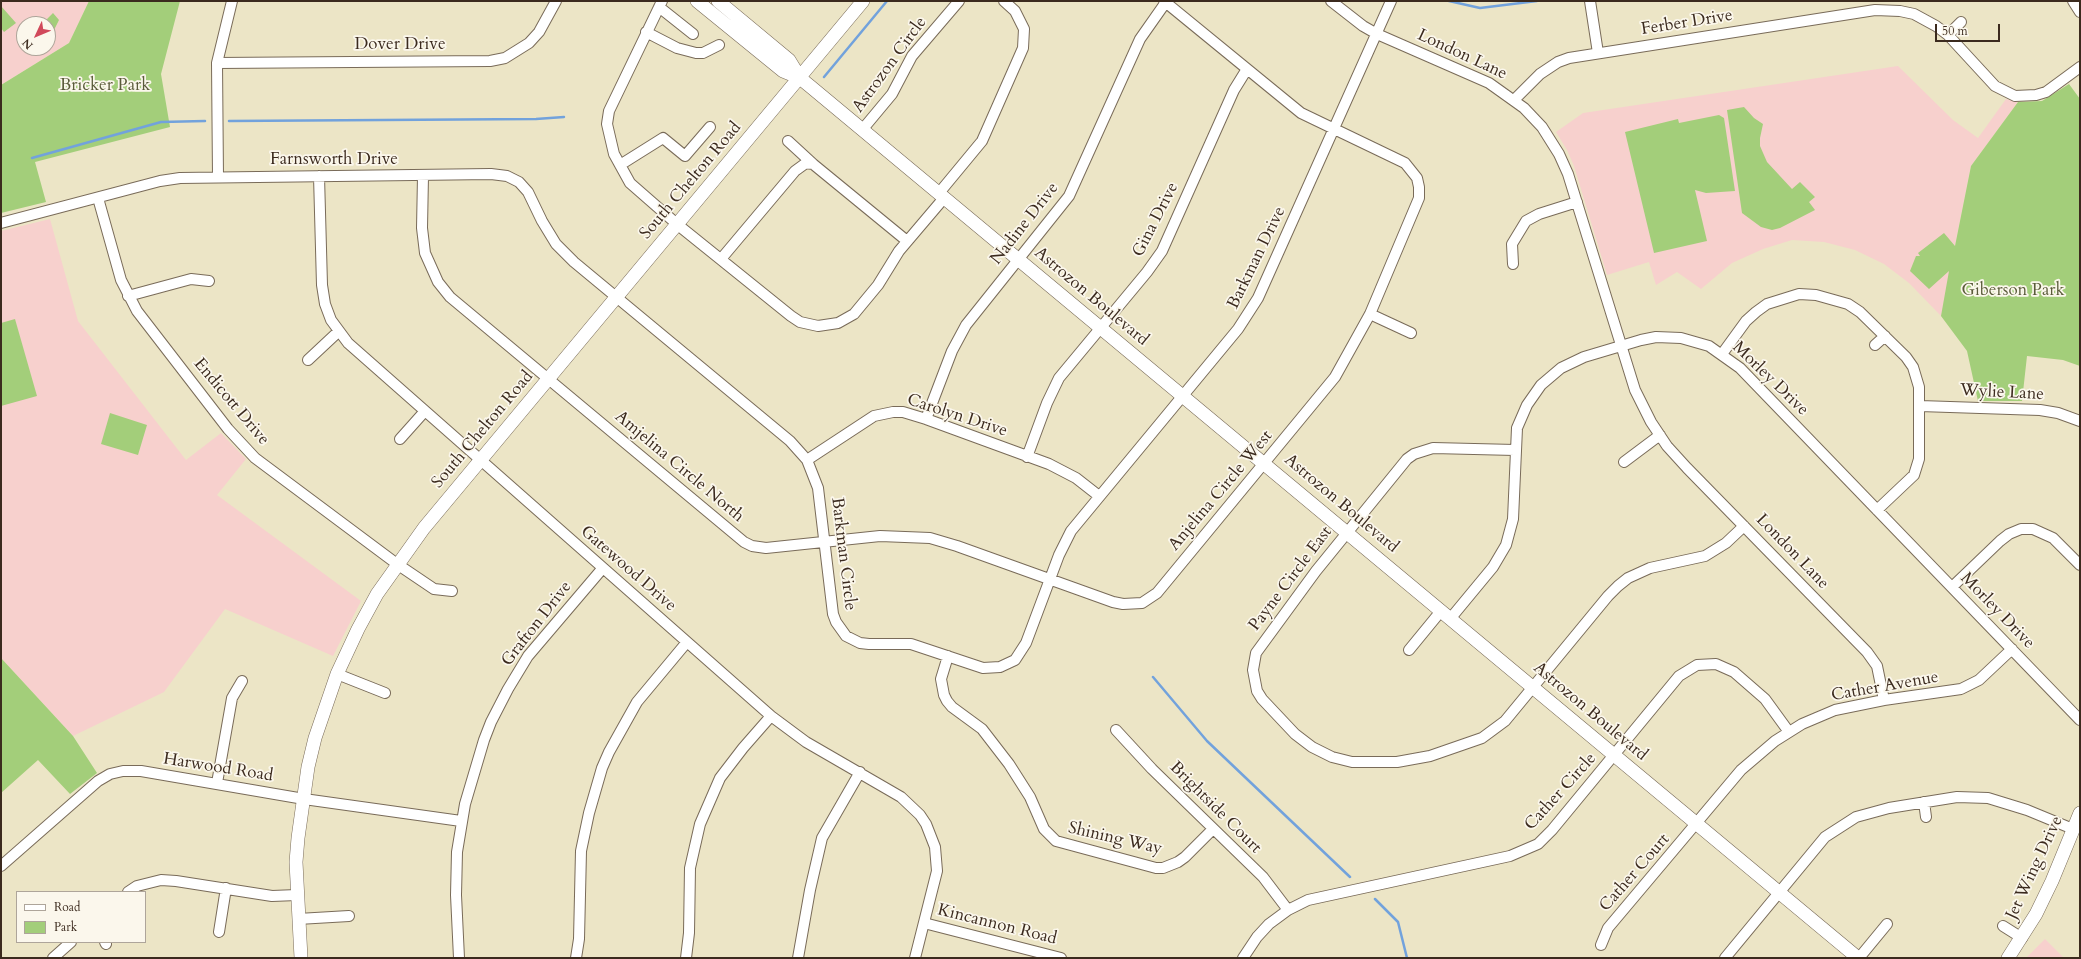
<!DOCTYPE html>
<html>
<head>
<meta charset="utf-8">
<style>
  body { margin:0 }
  #map { position:relative; width:2081px; height:959px; overflow:hidden; background:#ece5c6; font-family:Cardo,serif }
  canvas { display:block }
  .frame { position:absolute; inset:0; border:2px solid #3b2a1e; pointer-events:none }
  .legend { position:absolute; left:16px; top:891px; width:130px; height:52px; box-sizing:border-box; background:#fbf7ec; border:1px solid #aea59a; margin:0; padding:5px 7px; list-style:none; font-size:12px; color:#3b2a1e }
  .legend li { display:flex; align-items:center; gap:8px; height:20px }
  .legend b { width:20px; border:1px solid #aea59a }
  .north { position:absolute; left:16px; top:16px; width:40px; height:40px; box-sizing:border-box; background:#fbf7ec; border:1px solid #aea59a; border-radius:50%; rotate:226deg; font-size:11px; font-weight:700; line-height:16px; text-align:center; color:#3b2a1e }
  .north::after { content:''; display:block; margin:auto; width:14px; height:18px; background:#d1495b; clip-path:polygon(50% 0,100% 100%,50% 72%,0 100%) }
  .scale { position:absolute; left:1935px; top:24px; width:65px; height:18px; box-sizing:border-box; border:2px solid #3b2a1e; border-top:0; padding-left:5px; font-size:12px; line-height:14px; white-space:nowrap; color:#3b2a1e; -webkit-text-stroke:3px #fbf7ec; paint-order:stroke }
</style>
</head>
<body>
<div id="map">
<canvas width="2081" height="959"></canvas>
<div class="frame"></div>
<ul class="legend">
<li><b style="height:5px;background:#fff"></b>Road</li>
<li><b style="height:11px;background:#a3ce7a"></b>Park</li>
</ul>
<div class="north">N</div>
<div class="scale">50 m</div>
</div>
<script>
const g = document.querySelector('canvas').getContext('2d');
g.lineJoin = 'round';
function fillPath(path, color) {
  g.fillStyle = color;
  g.fill(path, 'evenodd');
}
function poly(rows) {
  const path = new Path2D();
  for (const r of rows) {
    path.moveTo(r[0], r[1]);
    for (let i = 2; i < r.length; i += 2) path.lineTo(r[i], r[i + 1]);
  }
  return path;
}
function strokePath(path, color, width, dash) {
  g.strokeStyle = color;
  g.lineWidth = width;
  g.lineCap = dash ? 'butt' : 'round';
  g.setLineDash(dash || []);
  g.stroke(path);
}
function write(font, color, halo, rows, align = 'center') {
  g.font = font + ' Cardo,serif';
  g.lineWidth = 3.5;
  g.setLineDash([]);
  g.textBaseline = 'middle';
  g.strokeStyle = halo;
  g.fillStyle = color;
  for (const [text, x, y, turn = 0] of rows) {
    g.save();
    g.translate(x, y);
    g.rotate((+turn || 0) * Math.PI / 180);
    g.textAlign = isNaN(turn) ? turn : align;
    if (halo) g.strokeText(text, 0, 0);
    g.fillText(text, 0, 0);
    g.restore();
  }
}
const built = poly([
  [1,1,89,1,69,43,1,85],
  [24,24,48,24,48,48,24,48],
  [1898,66,1953,120,1978,138,2006,99,2018,102,1971,166,1941,316,1909,283,1884,264,1855,250,1824,242,1792,240,1763,249,1732,263,1701,289,1677,272,1656,285,1649,262,1607,275,1574,166,1567,150,1556,132,1583,113],
  [50,219,78,321,186,460,221,433,246,459,217,495,361,601,333,656,225,609,164,692,73,736,1,658,1,231],
  [2045,939,2064,958,2026,958]
]);
const green = poly([
  [89,1,180,1,161,74,170,127,35,162,46,202,1,213,1,85,69,43],
  [1,6,16,23,4,32,1,28],
  [53,13,59,20,54,30,48,29,48,24,42,24],
  [2069,84,2080,99,2080,366,2063,360,2027,356,2022,401,1978,401,1967,351,1941,316,1949,271,1929,289,1910,271,1916,256,1920,256,1918,253,1944,233,1955,246,1971,166,2018,102,2042,101],
  [1744,107,1754,118,1763,124,1760,138,1760,146,1767,162,1792,189,1800,182,1815,197,1809,202,1815,210,1780,228,1772,230,1761,227,1742,213,1727,110],
  [1719,115,1724,118,1735,191,1706,193,1695,190,1707,241,1654,253,1625,132,1678,119,1679,123],
  [15,319,37,396,1,406,1,323],
  [110,413,147,425,138,455,101,444],
  [1,658,73,736,97,773,70,794,38,760,1,793]
]);
const stream = poly([
  [1449,1,1480,8,1537,1],
  [824,77,887,1],
  [229,121,536,119,564,117],
  [32,158,161,122,205,121],
  [1153,677,1207,741,1350,877],
  [1375,899,1398,922,1407,958]
]);
const minor = poly([
  [662,1,609,111,607,124,614,154,630,183,678,225,791,316,800,322,818,326,838,323,854,314,878,285,899,251,944,198],
  [1331,1,1363,26,1377,34,1489,83,1524,108,1542,127,1559,154,1568,174,1635,390,1651,422,1667,446,1687,468,1867,652,1877,666,1884,700],
  [1590,1,1598,53],
  [2073,1,2080,12],
  [659,7,693,34],
  [646,32,677,48,696,53,703,53,719,45],
  [1948,35,1961,22],
  [217,63,490,61,505,58,529,43,539,32,556,1],
  [1514,100,1540,74,1558,62,1569,58,1875,10,1900,11,1914,14,1936,26,1948,35,1995,86,2015,96,2036,95,2046,92,2080,67],
  [862,130,892,94,912,56,959,1],
  [788,141,813,164],
  [620,165,663,138,685,156,710,127],
  [319,176,322,285,325,304,331,320,348,343,771,716,806,742,901,797,920,815,926,824,935,847,937,871,915,958],
  [423,176,422,228,425,253,438,282,450,297,744,542,752,546,766,548,880,536,930,538,957,546,1113,602,1123,604,1142,603,1157,593,1335,377,1370,314,1419,198,1419,187,1417,178,1405,163,1301,113,1164,1],
  [218,177,217,63,232,1],
  [939,193,982,141,1023,48,1024,29,1015,11,1004,1],
  [98,198,121,280,137,311,228,429,255,458,397,564,434,589,452,591],
  [1,223,160,181,180,178,491,174,507,176,519,182,528,192,542,221,556,244,574,262,790,441,807,460,818,488,833,614,836,622,846,636,860,643,869,644,911,644,983,668,1000,667,1015,660,1026,643,1059,555,1071,531,1238,329,1258,298,1391,1],
  [721,259,795,171,806,163,813,164,907,241],
  [1513,264,1512,244,1526,221,1539,214,1577,202],
  [128,296,191,279,209,281],
  [1370,314,1411,333],
  [1875,345,1885,336],
  [1722,354,1746,321,1756,312,1767,304,1799,294,1816,295,1848,304,1860,312,1906,357,1913,367,1919,387,1919,459,1914,475,1877,510],
  [308,360,339,331],
  [1920,406,2040,410,2058,413,2080,421],
  [926,419,952,351,966,325,1069,196,1140,39,1166,2],
  [400,439,425,411],
  [1515,450,1433,448,1414,454,1407,459,1316,571,1256,653,1253,670,1257,691,1262,699,1295,734,1312,747,1332,757,1352,762,1397,762,1430,756,1482,738,1505,721,1608,596,1618,586,1628,578,1650,568,1705,556,1726,543,1744,526],
  [1027,457,1047,403,1059,378,1147,272,1162,251,1234,90,1247,69],
  [807,460,874,416,893,412,903,412,926,419,1049,464,1076,478,1099,496],
  [1624,462,1660,435],
  [1952,587,2000,541,2009,534,2021,529,2033,529,2053,538,2080,565],
  [1450,619,1493,567,1506,545,1513,519,1517,428,1527,405,1541,385,1561,368,1584,357,1641,340,1656,337,1681,338,1709,346,1740,368,2080,720],
  [1409,650,1441,611],
  [948,656,941,679,944,695,947,701,952,707,982,729,1009,764,1030,797,1044,829,1056,841,1156,868,1163,868,1178,862,1185,857,1213,829],
  [337,674,385,693],
  [1116,730,1152,769,1263,877,1288,910],
  [217,783,232,698,242,681],
  [1924,802,1926,817],
  [1,866,98,781,110,774,123,771,141,771,304,799,461,821],
  [128,892,137,886,161,880,176,881,272,896,297,895],
  [298,919,349,916],
  [924,923,1061,958],
  [2003,926,2022,938],
  [219,932,226,888],
  [105,942,106,944],
  [1601,945,1608,928,1741,770,1775,741,1802,724,1835,710,1884,700,1961,689,1979,680,2012,649],
  [53,958,71,942],
  [459,958,456,895,457,852,465,804,484,740,491,722,508,689,528,656,602,569],
  [576,958,579,939,581,851,589,813,602,768,609,752,637,702,687,642],
  [686,958,689,933,690,868,700,824,720,778,743,748,771,716],
  [798,958,810,890,822,838,860,772],
  [1243,958,1257,937,1269,924,1288,910,1308,900,1510,856,1538,844,1552,830,1679,676,1697,665,1716,664,1734,672,1765,699,1789,732],
  [1725,958,1825,837,1856,817,1889,808,1957,797,1988,798,2027,810,2073,829],
  [1859,958,1887,924]
]);
const secondary = poly([
  [697,1,783,71,800,78,811,87,1858,958],
  [718,1,789,60,800,78],
  [301,958,296,862,298,838,308,767,315,738,337,674,358,629,377,594,424,528,863,1],
  [2008,958,2036,914,2052,881,2080,813]
]);
const streetNames = [
  ["Ferber Drive",1687,23,-9],
  ["Dover Drive",400,45],
  ["London Lane",1462,55,25],
  ["Astrozon Circle",890,65,-54],
  ["Farnsworth Drive",334,160],
  ["South Chelton Road",691,181,-50],
  ["Gina Drive",1156,220,-63],
  ["Nadine Drive",1025,224,-52],
  ["Barkman Drive",1257,258,-64],
  ["Astrozon Boulevard",1091,297,40],
  ["Morley Drive",1770,379,44],
  ["Wylie Lane",2002,393,3],
  ["Endicott Drive",231,402,50],
  ["Carolyn Drive",957,416,18],
  ["South Chelton Road",483,430,-50],
  ["Amjelina Circle North",679,467,40],
  ["Anjelina Circle West",1221,491,-50],
  ["Astrozon Boulevard",1341,504,40],
  ["London Lane",1792,552,46],
  ["Barkman Circle",843,554,83],
  ["Gatewood Drive",628,569,41],
  ["Payne Circle East",1291,579,-53],
  ["Morley Drive",1997,611,46],
  ["Grafton Drive",537,624,-52],
  ["Cather Avenue",1885,687,-10],
  ["Astrozon Boulevard",1590,712,40],
  ["Harwood Road",218,768,9],
  ["Cather Circle",1561,792,-48],
  ["Brightside Court",1215,808,45],
  ["Shining Way",1115,839,13],
  ["Jet Wing Drive",2035,868,-65],
  ["Cather Court",1635,873,-49],
  ["Kincannon Road",997,925,14]
];
const parkNames = [
  ["Bricker Park",105,86],
  ["Giberson Park",2013,291]
];
fillPath(built, '#f7d0cd');
fillPath(green, '#a3ce7a');
strokePath(stream, '#72a2dc', 2.5);
strokePath(minor, '#796b59', 12);
strokePath(secondary, '#796b59', 14);
strokePath(minor, '#fff', 10);
strokePath(secondary, '#fff', 13);
write('17px', '#3b2a1e', '#fbf7ec', streetNames);
write('17px', '#5a5b3a', '#fbf7ec', parkNames);
</script>
</body>
</html>
